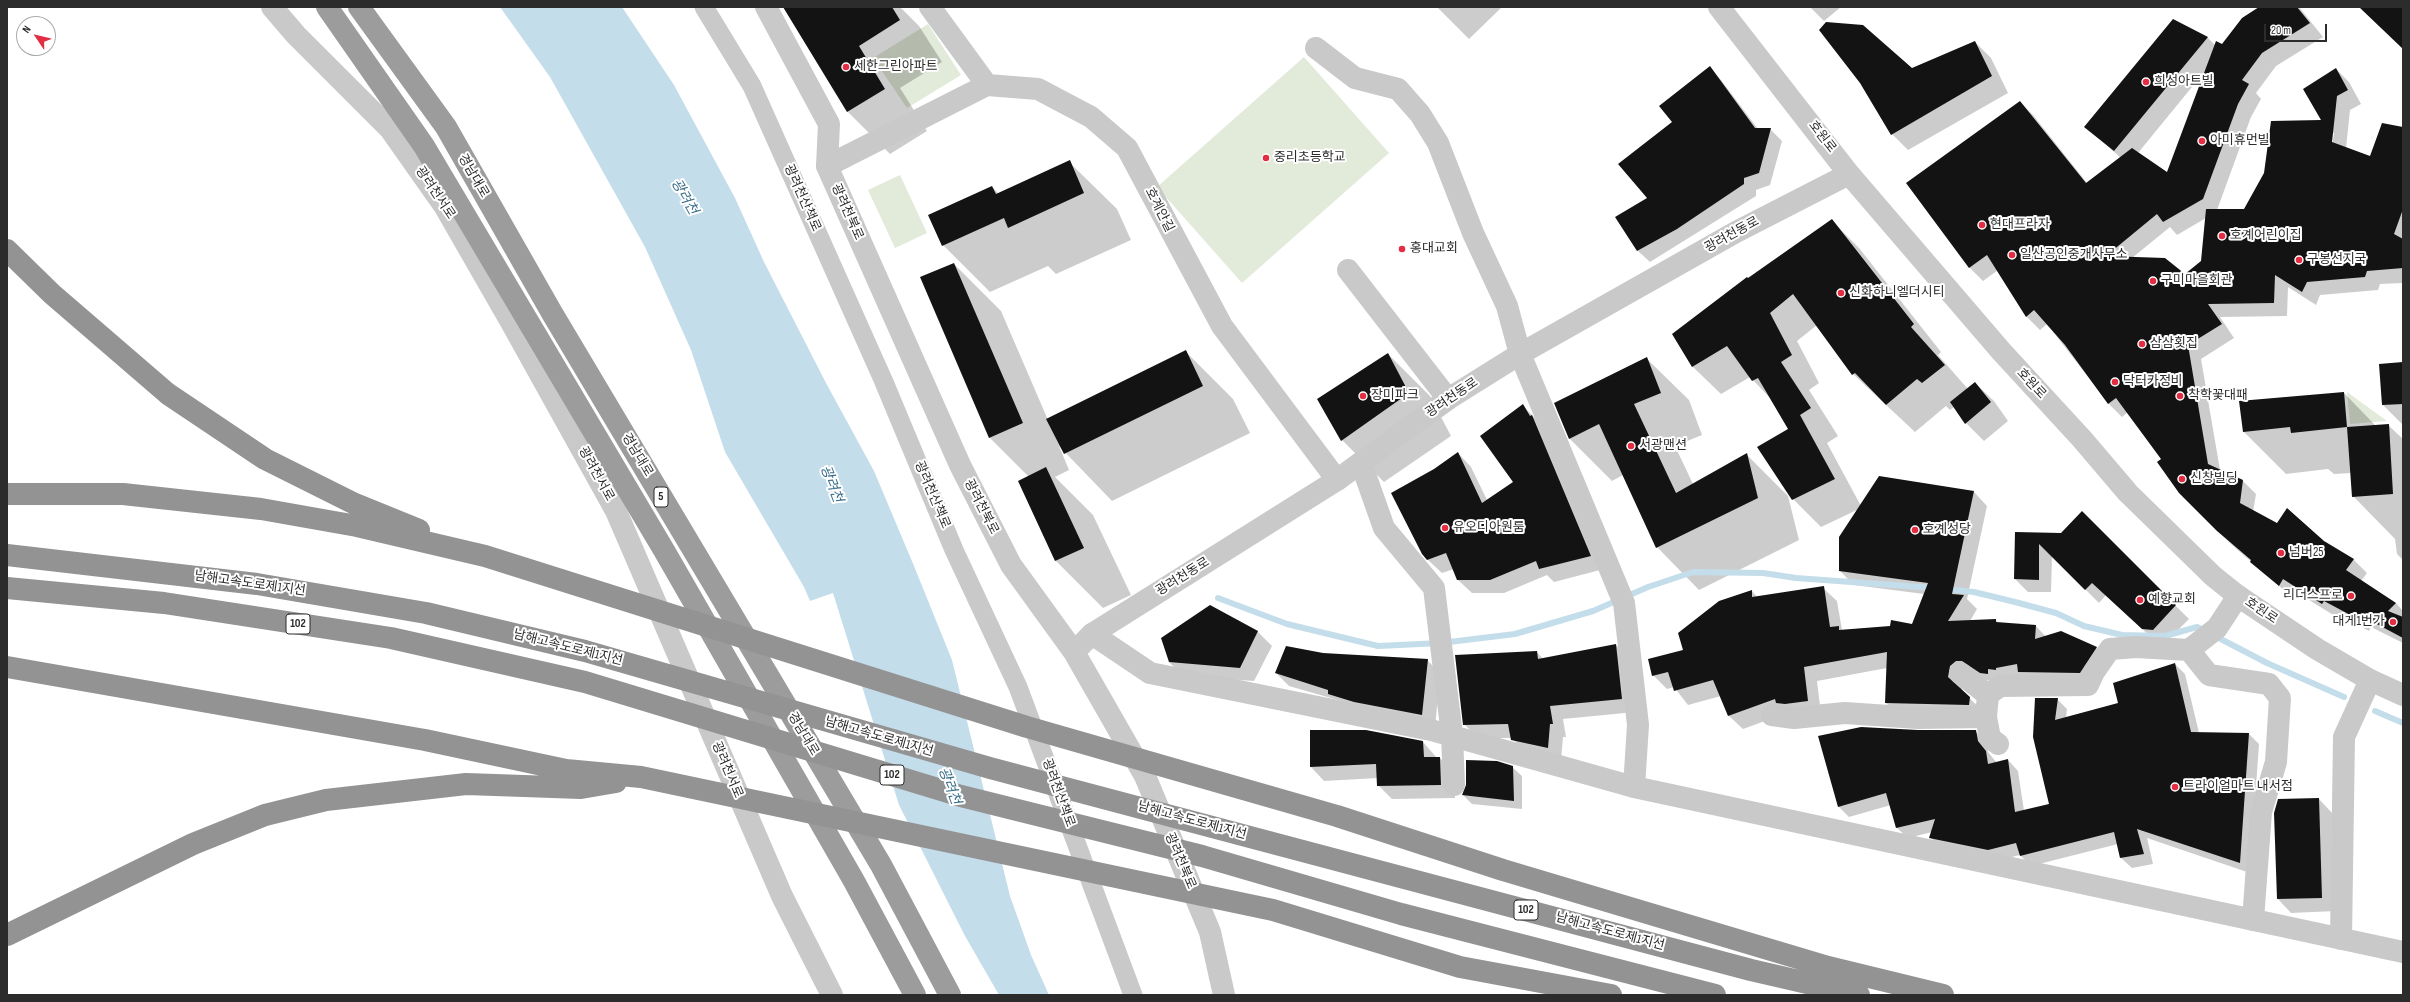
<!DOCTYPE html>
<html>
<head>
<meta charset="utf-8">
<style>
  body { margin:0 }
  #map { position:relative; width:2410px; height:1002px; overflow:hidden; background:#fff; font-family:"Sofia Sans Condensed",sans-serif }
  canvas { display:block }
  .frame { position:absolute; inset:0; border:8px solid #2c2c2c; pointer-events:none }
  .north { position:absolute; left:16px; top:16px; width:40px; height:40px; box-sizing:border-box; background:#fff; border:1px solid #ababab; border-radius:50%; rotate:305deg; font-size:11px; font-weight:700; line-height:16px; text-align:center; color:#2c2c2c }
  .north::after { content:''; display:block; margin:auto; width:14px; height:18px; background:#e32d43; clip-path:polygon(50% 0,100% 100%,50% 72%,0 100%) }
  .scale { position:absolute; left:2264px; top:24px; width:63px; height:18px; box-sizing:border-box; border:2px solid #2c2c2c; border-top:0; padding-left:5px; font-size:12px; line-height:14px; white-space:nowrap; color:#2c2c2c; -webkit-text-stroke:3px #fff; paint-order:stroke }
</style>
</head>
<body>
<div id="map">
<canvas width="2410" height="1002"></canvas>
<div class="frame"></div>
<div class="north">N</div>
<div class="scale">20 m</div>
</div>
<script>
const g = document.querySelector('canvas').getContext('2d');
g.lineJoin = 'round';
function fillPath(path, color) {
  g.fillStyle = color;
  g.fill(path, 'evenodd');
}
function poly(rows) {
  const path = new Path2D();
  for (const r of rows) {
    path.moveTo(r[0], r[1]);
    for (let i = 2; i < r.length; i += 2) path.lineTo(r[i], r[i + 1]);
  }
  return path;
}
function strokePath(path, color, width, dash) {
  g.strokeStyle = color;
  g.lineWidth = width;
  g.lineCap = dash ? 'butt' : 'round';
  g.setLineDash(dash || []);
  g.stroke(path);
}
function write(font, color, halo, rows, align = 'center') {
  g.font = font + ' "Sofia Sans Condensed","Noto Sans KR",sans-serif';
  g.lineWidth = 4;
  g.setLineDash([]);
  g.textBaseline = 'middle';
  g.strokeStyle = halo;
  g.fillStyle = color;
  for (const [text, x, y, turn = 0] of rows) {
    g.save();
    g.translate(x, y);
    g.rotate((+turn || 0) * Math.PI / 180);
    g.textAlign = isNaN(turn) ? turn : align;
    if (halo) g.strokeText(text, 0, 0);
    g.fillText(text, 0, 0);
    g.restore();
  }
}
const green = poly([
  [928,24,961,75,907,108,873,58],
  [1304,57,1389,153,1242,283,1157,187],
  [900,175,927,233,895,248,868,190],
  [2347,392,2387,421,2350,424]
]);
const water = poly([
  [500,7,622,7,674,85,735,198,764,262,826,383,874,471,914,566,952,660,1010,896,1031,955,1049,995,999,995,965,936,899,805,833,593,810,601,804,587,725,452,691,350,645,247,550,77]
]);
const shadow = poly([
  [784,7,900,7,919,26,942,62,900,88,927,131,890,154,848,112],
  [1437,7,1502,7,1469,39],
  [1810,7,1841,7,1824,21],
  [2261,7,2299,7,2323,37,2276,66,2256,93,2261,99,2251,117,2217,210,2244,210,2323,121,2336,69,2349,82,2361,104,2350,110,2346,148,2370,157,2403,128,2403,283,2380,284,2378,290,2320,295,2316,305,2288,287,2287,316,2220,317,2234,338,2201,359,2220,470,2243,481,2256,494,2253,512,2277,524,2323,542,2354,560,2367,573,2361,581,2396,603,2403,611,2403,643,2371,627,2369,631,2337,614,2335,616,2296,592,2293,598,2232,545,2180,492,2162,459,2128,412,2122,417,2109,404,2047,324,2040,330,2027,317,1998,270,1983,281,1970,268,1908,183,2020,102,2033,115,2087,183,2121,158,2086,127,2173,20,2208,38,2215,45,2222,46],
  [2205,71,2168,173,2138,153],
  [2332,133,2334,133,2332,147,2330,147],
  [2206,218,2202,261,2185,276,2132,258,2170,227,2177,235],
  [1975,42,1991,58,2008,93,1908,150,1892,134,1911,69],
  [1709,68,1721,80,1758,129,1770,129,1782,141,1770,185,1756,190,1756,196,1650,262,1638,251,1649,198],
  [1069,162,1117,209,1131,240,1056,274,1048,266,990,292,943,245,992,187,999,194],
  [1831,220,1859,248,1941,352,1938,355,1968,389,1975,383,1994,401,2008,421,1984,441,1966,423,1954,407,1950,410,1946,406,1915,432,1853,374,1817,325,1797,341,1819,383,1809,390,1838,436,1827,443,1861,506,1974,492,1987,506,1967,599,1977,609,1970,621,1996,620,1998,623,2036,626,2046,637,2096,647,2110,661,2094,686,1963,679,1962,691,1983,711,1900,717,1886,703,1887,668,1817,681,1821,714,1787,713,1743,729,1729,716,1721,696,1688,705,1674,687,1667,689,1653,675,1752,591,1758,598,1823,588,1837,601,1842,630,1912,625,1924,594,1854,585,1840,571,1859,509,1821,527,1793,499,1789,430,1772,400,1750,377,1721,394,1693,367,1673,334],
  [954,264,1001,311,1048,420,1186,352,1233,399,1250,433,1112,501,1059,446,1069,470,1055,477,1093,515,1131,595,1103,608,1056,561,1019,481,1029,477,989,437],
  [1388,354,1430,396,1451,436,1384,482,1342,440],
  [1646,358,1689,400,1702,435,1675,446,1693,484,1746,454,1788,496,1799,540,1699,590,1657,547,1623,475,1612,481,1570,439,1555,404],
  [2403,363,2403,425,2383,405,2380,365],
  [2344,393,2376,426,2388,425,2403,439,2403,560,2397,554,2395,539,2353,496,2351,473,2334,474,2328,469,2286,474,2244,432,2240,402],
  [1523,406,1536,419,1604,569,1554,582,1547,575,1504,593,1472,593,1458,580,1454,569,1442,573,1428,560,1435,469,1458,453,1471,467,1487,500,1514,482],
  [2082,513,2189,619,2166,642,2156,642,2106,595,2099,603,2052,556,2051,592,2028,592,2015,579,2016,533,2061,534],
  [1210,606,1258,632,1272,646,1254,681,1183,676,1169,662],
  [1616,645,1629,658,1635,712,1563,719,1566,737,1563,737,1561,761,1526,753,1512,738,1478,738,1464,724,1537,652,1543,659],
  [1323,654,1427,660,1440,673,1435,728,1289,686,1276,673],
  [2175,664,2185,674,2199,733,2249,734,2259,744,2250,873,2147,838,2153,864,2132,868,2121,858,2118,844,2031,866,2020,855,1999,860,1941,848,1930,837,1932,832,1908,838,1897,828,1891,805,1849,817,1839,807,1820,737,1975,731,1986,741,1988,752,1997,763,2008,760,2018,771,2024,811,2050,804,2034,737,2057,699,2067,709,2066,718,2119,704],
  [1423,742,1437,758,1440,758,1454,772,1455,798,1392,799,1378,785,1378,778,1324,781,1311,767],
  [1512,767,1522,776,1522,809,1472,804,1463,795],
  [2319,799,2332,813,2336,911,2291,913,2278,899]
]);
const stream = poly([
  [1945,589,1974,592,2015,602,2056,613,2084,626,2122,635,2165,636,2197,627,2205,631],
  [1218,598,1287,624,1378,646,1441,643,1515,634,1593,611,1648,587,1693,572,1763,573,1796,578,1934,588],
  [2215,636,2267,663,2344,697],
  [2375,711,2403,723]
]);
const building = poly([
  [783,7,892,7,900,20,859,46,885,89,847,112],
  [2259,7,2297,7,2310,23,2262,53,2242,80,2249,84,2238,104,2203,199,2163,222,2157,214,2106,256,2165,258,2185,274,2201,261,2206,209,2244,209,2264,173,2271,121,2321,120,2303,89,2336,68,2348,90,2337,96,2332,142,2370,156,2382,123,2403,127,2403,209,2394,234,2403,239,2403,268,2367,271,2365,277,2307,282,2302,292,2275,275,2274,303,2208,304,2222,324,2188,345,2208,464,2243,480,2240,503,2277,523,2287,508,2324,541,2354,559,2346,570,2396,603,2388,611,2403,617,2403,638,2358,614,2356,618,2324,601,2322,604,2283,579,2279,586,2250,562,2251,560,2217,531,2179,493,2157,462,2161,459,2116,398,2108,404,2065,345,2034,310,2026,317,1987,255,1969,268,1906,183,2020,101,2086,183,2132,148,2167,172,2216,41,2222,44,2242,18],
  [2359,7,2403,7,2403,49],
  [2173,19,2208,37,2114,151,2084,127],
  [1826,22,1863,25,1912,68,1975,41,1992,76,1891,135,1860,83,1819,30],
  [1710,66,1755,128,1771,128,1759,173,1744,178,1744,184,1677,229,1637,251,1615,217,1647,198,1618,164,1672,122,1659,106],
  [1070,160,1084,193,1008,228,1004,218,942,246,928,215,992,186,996,194],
  [1832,219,1914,324,1911,327,1945,365,1922,383,1917,379,1886,405,1855,373,1852,375,1793,294,1770,313,1792,355,1781,362,1811,408,1800,415,1835,479,1792,500,1757,447,1788,429,1758,378,1752,381,1727,346,1692,367,1672,334,1747,277,1748,278],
  [954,263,1023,423,989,438,920,277],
  [1186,350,1203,386,1064,454,1046,419],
  [1388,353,1409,393,1341,441,1317,399],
  [1647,357,1661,393,1634,404,1676,493,1747,453,1758,498,1656,548,1599,424,1569,439,1554,403],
  [2403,362,2403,404,2382,405,2379,364],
  [1975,382,1991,402,1965,424,1950,402],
  [2344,392,2347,427,2291,433,2290,427,2243,432,2239,401],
  [1523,404,1530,416,1532,415,1591,556,1539,569,1536,561,1490,580,1457,580,1446,553,1427,560,1422,554,1391,493,1434,469,1458,452,1482,503,1513,482,1480,436],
  [2389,424,2393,494,2352,497,2347,427],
  [1046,467,1084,548,1055,561,1018,481],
  [1879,476,1974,491,1952,594,1964,595,1948,621,1996,619,1996,622,2036,625,2035,639,2061,631,2097,647,2080,673,2018,672,2017,664,1996,668,1996,670,1988,669,1988,674,1980,673,1962,661,1956,661,1950,666,1948,677,1970,697,1969,705,1885,703,1887,652,1804,667,1808,701,1785,704,1776,703,1775,699,1728,716,1713,680,1674,691,1668,672,1652,676,1648,659,1683,650,1678,633,1719,601,1752,590,1752,597,1824,586,1830,627,1839,626,1839,630,1890,626,1891,620,1912,624,1928,583,1839,571,1839,537],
  [2082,511,2176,605,2153,630,2142,629,2092,583,2085,590,2039,544,2039,580,2014,579,2015,532,2061,533],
  [1210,605,1258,631,1240,668,1169,662,1161,638],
  [1616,644,1622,699,1550,706,1553,724,1550,724,1548,748,1511,740,1508,724,1463,725,1455,655,1537,651,1538,659],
  [1286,646,1323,653,1428,659,1422,715,1354,702,1328,694,1328,690,1275,673],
  [2175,663,2191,732,2249,733,2240,863,2137,829,2144,854,2120,858,2114,832,2020,856,2016,843,1988,850,1929,838,1935,819,1896,828,1886,793,1838,807,1818,736,1861,727,1918,730,1976,730,1978,741,1986,751,1988,764,2008,759,2015,812,2049,804,2033,737,2035,698,2058,698,2055,720,2118,703,2113,683],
  [1310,730,1366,730,1423,741,1424,757,1440,757,1441,785,1377,786,1376,764,1310,767],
  [1466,760,1497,761,1513,766,1514,801,1462,795,1466,785],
  [2319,798,2322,898,2277,899,2274,813,2278,799]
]);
const pedestrian = poly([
  [704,7,752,86,884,382,954,550,1018,687,1133,995]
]);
const minor = poly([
  [930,7,987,85,1038,89,1091,117,1127,148,1222,326,1337,480],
  [1316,48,1355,78,1398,89,1420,114,1438,143,1473,233,1507,306,1520,354,1624,603,1638,725,1634,787],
  [827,166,987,85],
  [1348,270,1448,399],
  [1361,463,1384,528,1434,588,1452,735,1454,785],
  [1092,634,1150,673,1431,730,1634,787,2403,952],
  [2189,650,2209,675,2269,684,2280,698,2276,762,2261,812,2253,920],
  [1960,673,1988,695],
  [1772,715,1794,718,1845,713,1918,718,1986,717,1988,695,2000,686,2088,685,2094,672,2110,649,2136,647,2189,650,2217,628,2238,596],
  [1986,717,1990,738,1998,744],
  [2341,939,2344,737,2370,680]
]);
const tertiary = poly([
  [272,7,296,35,390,129,445,207,511,322,616,511,782,896,832,995],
  [766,7,829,124,827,166,960,465,1011,565,1074,652,1145,776,1210,932,1224,995],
  [1719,7,1849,174,2001,351,2082,439,2128,493,2213,576,2238,596,2317,649,2370,680,2403,695],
  [1074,652,1092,634,1337,480,1448,399,1520,354,1736,232,1849,174]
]);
const trunk = poly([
  [327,7,424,146,665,552,854,881,915,995],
  [359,7,446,127,552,313,881,865,950,995]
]);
const motorway = poly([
  [7,250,52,294,168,394,265,459,355,504,419,530],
  [7,494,123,494,261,509,357,526,485,556,1027,727,1337,816,1503,870,1828,967,1943,995],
  [7,555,257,584,426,613,585,651,990,768,1751,970,1859,995],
  [7,588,164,603,391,638,585,682,961,796,1202,856,1401,914,1715,995],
  [7,667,425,740,566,770,641,777,1273,910,1460,967,1611,995],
  [7,935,193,844,265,815,326,800,466,784,581,788,616,782]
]);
const markers = [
  [846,67,4,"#e32d43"],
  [2146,82,4,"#e32d43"],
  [2202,141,4,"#e32d43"],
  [1266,158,4,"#e32d43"],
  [1982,225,4,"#e32d43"],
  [2222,236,4,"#e32d43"],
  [1402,249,4,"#e32d43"],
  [2012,255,4,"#e32d43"],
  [2299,260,4,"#e32d43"],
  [2153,281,4,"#e32d43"],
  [1841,293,4,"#e32d43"],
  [2142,344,4,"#e32d43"],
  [2115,382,4,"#e32d43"],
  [1363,396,4,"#e32d43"],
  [2180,396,4,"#e32d43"],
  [1631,446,4,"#e32d43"],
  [2182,479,4,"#e32d43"],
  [1445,528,4,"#e32d43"],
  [1915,530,4,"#e32d43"],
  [2281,553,4,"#e32d43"],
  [2351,596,4,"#e32d43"],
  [2140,600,4,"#e32d43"],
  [2393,622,4,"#e32d43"],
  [2175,787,4,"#e32d43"]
];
const shields = [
  [661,497,14],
  [298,624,24],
  [892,775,24],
  [1526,910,24]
];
const shieldNames = [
  ["5",661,497],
  ["102",298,624],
  ["102",892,775],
  ["102",1526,910]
];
const poiNames = [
  ["세한그린아파트",854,67],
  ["희성아트빌",2154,82],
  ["아미휴먼빌",2210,141],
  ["중리초등학교",1274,158],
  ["현대프라자",1990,225],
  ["호계어린이집",2230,236],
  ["홍대교회",1410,249],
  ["일산공인중개사무소",2020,255],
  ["구봉선지국",2307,260],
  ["구미마을회관",2161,281],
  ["신화하니엘더시티",1849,293],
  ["삼삼횟집",2150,344],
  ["닥터카정비",2123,382],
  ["장미파크",1371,396],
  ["착학꽃대패",2188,396],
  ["서광맨션",1639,446],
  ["신창빌딩",2190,479],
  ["유오디아원룸",1453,528],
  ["호계성당",1923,530],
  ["넘버25",2289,553],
  ["리더스프로",2343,596,"right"],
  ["예향교회",2148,600],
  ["대게1번가",2385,622,"right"],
  ["트라이얼마트 내서점",2183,787]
];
const streetNames = [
  ["호원로",1822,137,52],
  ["경남대로",473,176,60],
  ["광려천서로",435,193,56],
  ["광려천산책로",802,198,66],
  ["호계안길",1159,210,63],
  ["광려천북로",847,212,66],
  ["광려천동로",1732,235,-29],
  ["호원로",2031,384,47],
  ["광려천동로",1452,398,-34],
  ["경남대로",637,455,59],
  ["광려천서로",596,474,61],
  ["광려천산책로",932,495,67],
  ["광려천북로",981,507,63],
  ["광려천동로",1183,577,-32],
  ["남해고속도로제1지선",250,584,8],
  ["호원로",2261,611,34],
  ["남해고속도로제1지선",568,648,14],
  ["경남대로",803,734,59],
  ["남해고속도로제1지선",879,737,16],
  ["광려천서로",727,770,67],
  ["광려천산책로",1058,793,70],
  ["남해고속도로제1지선",1192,821,15],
  ["광려천북로",1180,861,67],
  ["남해고속도로제1지선",1610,932,15]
];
const waterNames = [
  ["광려천",684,197,60],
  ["광려천",831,484,69],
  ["광려천",949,786,69]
];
fillPath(green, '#e2ead9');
fillPath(water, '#c4ddea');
fillPath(shadow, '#0003');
strokePath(stream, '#c4ddea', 6);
fillPath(building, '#131313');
strokePath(pedestrian, '#c9c9c9', 19);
strokePath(minor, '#c9c9c9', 22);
strokePath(tertiary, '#c9c9c9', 22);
strokePath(trunk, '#9c9c9c', 22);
strokePath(motorway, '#939393', 22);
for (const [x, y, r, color] of markers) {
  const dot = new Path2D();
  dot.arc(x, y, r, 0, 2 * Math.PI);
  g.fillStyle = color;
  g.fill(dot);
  strokePath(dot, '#fff', 1.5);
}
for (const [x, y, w] of shields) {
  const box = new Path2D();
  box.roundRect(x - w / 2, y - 10, w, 20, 3);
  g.fillStyle = '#fff';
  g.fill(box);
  strokePath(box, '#2c2c2c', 1);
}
write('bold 12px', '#2c2c2c', null, shieldNames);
write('13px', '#2c2c2c', '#fff', poiNames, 'left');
write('13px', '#2c2c2c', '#fff', streetNames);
write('italic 14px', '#3b708c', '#fff', waterNames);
</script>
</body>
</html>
